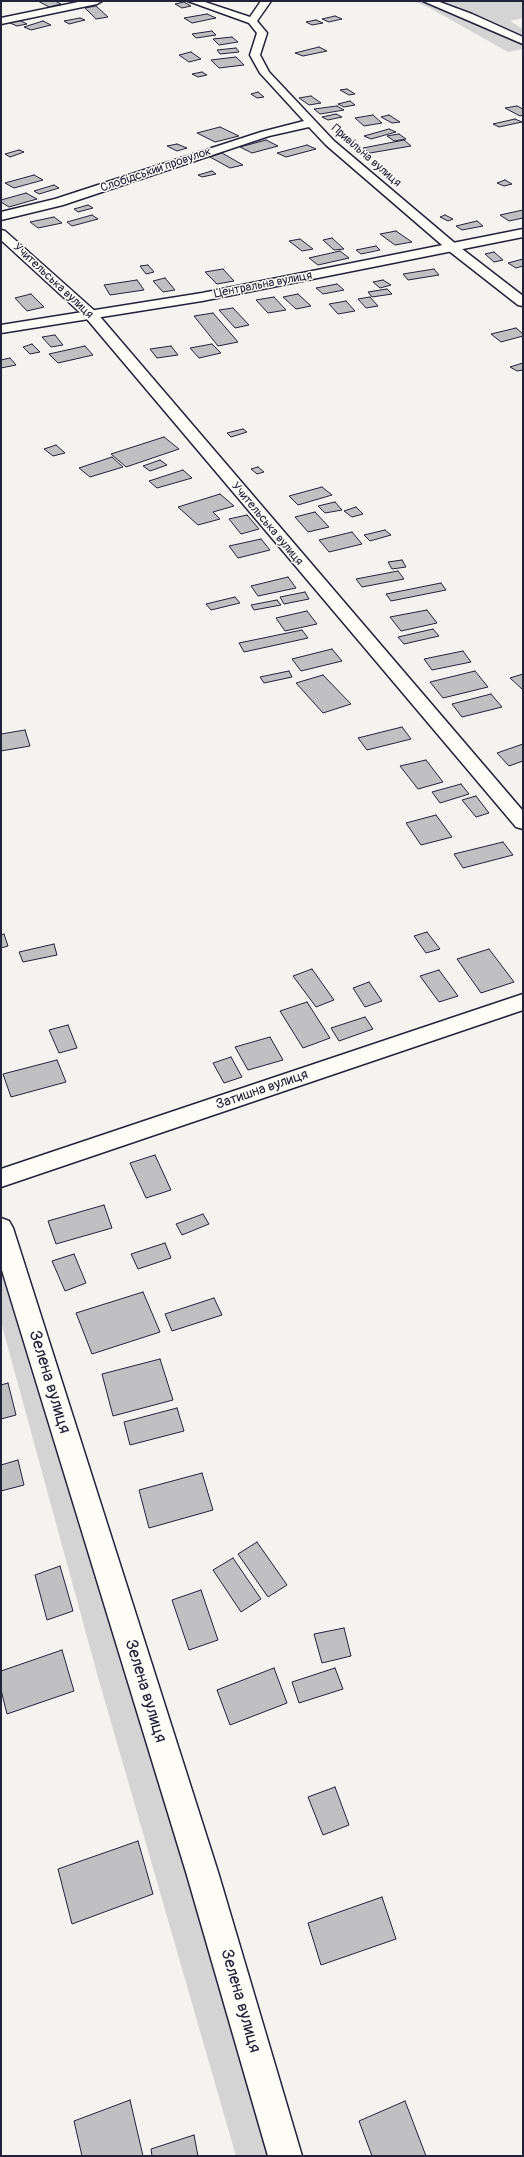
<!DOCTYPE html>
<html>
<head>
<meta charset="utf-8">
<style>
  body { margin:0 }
  #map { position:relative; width:524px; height:2157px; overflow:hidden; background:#f4f3ef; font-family:Pangolin,sans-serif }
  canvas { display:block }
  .frame { position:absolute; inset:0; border:2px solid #22223b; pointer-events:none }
</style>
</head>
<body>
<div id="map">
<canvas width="524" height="2157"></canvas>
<div class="frame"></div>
</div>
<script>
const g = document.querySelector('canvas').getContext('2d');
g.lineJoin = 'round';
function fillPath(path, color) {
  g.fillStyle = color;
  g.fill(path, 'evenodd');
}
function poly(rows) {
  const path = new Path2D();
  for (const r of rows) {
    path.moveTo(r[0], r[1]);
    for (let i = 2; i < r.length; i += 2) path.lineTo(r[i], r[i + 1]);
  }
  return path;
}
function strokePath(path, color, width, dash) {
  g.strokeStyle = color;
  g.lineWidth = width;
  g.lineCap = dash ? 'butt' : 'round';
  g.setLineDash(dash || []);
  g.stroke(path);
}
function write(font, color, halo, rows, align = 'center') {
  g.font = font + ' Pangolin,sans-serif';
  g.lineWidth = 3;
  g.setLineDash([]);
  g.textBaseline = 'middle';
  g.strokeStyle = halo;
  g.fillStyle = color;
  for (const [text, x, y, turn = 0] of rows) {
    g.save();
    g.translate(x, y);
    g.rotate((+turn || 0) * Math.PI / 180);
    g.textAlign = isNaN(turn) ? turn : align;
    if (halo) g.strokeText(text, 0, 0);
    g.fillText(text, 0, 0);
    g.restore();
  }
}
const green = poly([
  [412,1,523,1,523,18,510,21,523,29,523,49,508,52,428,7],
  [1,1246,268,2156,236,2156,98,1677,1,1322]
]);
const building = poly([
  [38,1,55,1,61,4,49,7,38,1],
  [184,2,191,6,182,8,175,4,184,2],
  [96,6,108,17,96,19,85,8,96,6],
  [207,14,216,18,192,23,184,18,207,14],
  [335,16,342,19,329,22,322,19,335,16],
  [80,18,85,20,69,24,64,21,80,18],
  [19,20,27,24,17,26,10,23,19,20],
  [316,20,323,23,312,25,306,22,316,20],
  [43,21,51,25,31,30,24,27,43,21],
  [212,31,216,35,196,38,192,34,212,31],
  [232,37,238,42,219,45,213,39,232,37],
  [319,47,327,51,303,56,295,53,319,47],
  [236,48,239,52,220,54,217,50,236,48],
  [191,52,201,59,189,62,179,55,191,52],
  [236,57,244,65,219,68,211,60,236,57],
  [202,72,207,75,198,77,192,74,202,72],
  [347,89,355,94,349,95,340,90,347,89],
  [258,92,264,97,257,98,251,94,258,92],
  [311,96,321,103,309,105,299,98,311,96],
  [350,101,355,105,344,107,338,104,350,101],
  [337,106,344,110,320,114,314,109,337,106],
  [517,106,523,109,523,115,520,116,505,108,517,106],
  [336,114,342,117,328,120,322,117,336,114],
  [373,115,382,123,364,126,355,118,373,115],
  [389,115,400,122,392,123,381,117,389,115],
  [515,119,522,122,499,127,493,124,515,119],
  [220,127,239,136,215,142,197,133,220,127],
  [389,129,396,132,371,139,364,136,389,129],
  [399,134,406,139,394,141,387,136,399,134],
  [266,140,278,146,252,153,240,147,266,140],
  [404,140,411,146,370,153,363,148,404,140],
  [177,144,187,148,177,151,167,146,177,144],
  [307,145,316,149,286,157,277,153,307,145],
  [19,150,24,152,10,157,5,154,19,150],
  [222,153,243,165,230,168,210,157,222,153],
  [212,171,216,174,202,177,198,175,212,171],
  [34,175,43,180,14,188,5,183,34,175],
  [505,180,512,184,504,186,497,183,505,180],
  [54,185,59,188,39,194,34,191,54,185],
  [26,193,37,199,9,207,1,202,1,200,26,193],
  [88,205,93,208,78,212,74,209,88,205],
  [523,210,523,218,509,221,500,215,523,210],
  [92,215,98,219,72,226,67,222,92,215],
  [445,215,453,219,448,221,440,217,445,215],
  [54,217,62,223,38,228,30,222,54,217],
  [477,221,483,226,462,230,456,226,477,221],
  [396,231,412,242,395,245,380,234,396,231],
  [332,238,344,249,334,250,323,240,332,238],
  [300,239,313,249,302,251,289,241,300,239],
  [376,246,380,250,361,254,356,250,376,246],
  [340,251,349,258,318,265,309,258,340,251],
  [494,252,503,260,494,262,485,254,494,252],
  [523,259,523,266,516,268,508,263,523,259],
  [148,265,154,272,146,274,140,266,148,265],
  [223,269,234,281,217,284,205,272,223,269],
  [434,269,439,275,408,280,403,274,434,269],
  [165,278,175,290,163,292,153,281,165,278],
  [137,280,144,290,110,295,104,285,137,280],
  [383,280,391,285,380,288,373,282,383,280],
  [337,284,344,290,323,294,316,288,337,284],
  [387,289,392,294,372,297,368,292,387,289],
  [31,294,44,307,27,311,15,298,31,294],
  [298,294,311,306,296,309,283,297,298,294],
  [274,297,286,310,268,313,256,300,274,297],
  [370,297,378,306,366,308,358,299,370,297],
  [346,301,355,311,338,314,329,304,346,301],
  [233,308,249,325,235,328,219,310,233,308],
  [213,313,238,342,218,346,194,316,213,313],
  [516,328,523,334,523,336,501,342,491,334,516,328],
  [55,335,63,345,51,347,42,337,55,335],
  [32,344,40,352,30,354,23,347,32,344],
  [212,344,221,353,199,358,190,348,212,344],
  [85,346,93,355,58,363,49,354,85,346],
  [171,346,178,355,157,358,150,349,171,346],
  [10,358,16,365,1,368,1,360,10,358],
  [523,363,523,370,517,371,510,367,523,363],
  [243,429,247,432,231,437,227,433,243,429],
  [164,437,179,449,126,467,111,454,164,437],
  [56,445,65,453,53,456,44,449,56,445],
  [112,457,123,467,90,477,79,468,112,457],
  [160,460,167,465,150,471,143,466,160,460],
  [258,467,264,472,257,474,251,469,258,467],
  [183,470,192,478,157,488,149,481,183,470],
  [322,487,332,495,298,505,289,496,322,487],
  [220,494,234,506,213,512,220,519,198,525,178,507,220,494],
  [335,502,342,510,325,513,318,506,335,502],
  [356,507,363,514,352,517,344,511,356,507],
  [315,512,329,527,308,532,295,517,315,512],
  [247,515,259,529,241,534,229,519,247,515],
  [385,530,391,535,370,541,364,535,385,530],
  [352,532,362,544,329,552,319,540,352,532],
  [261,539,270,550,238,558,229,546,261,539],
  [402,560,406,567,392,569,388,562,402,560],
  [398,571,404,579,362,587,356,579,398,571],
  [288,577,296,588,258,596,251,586,288,577],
  [441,583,446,590,391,601,386,594,441,583],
  [305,592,309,599,284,604,280,597,305,592],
  [235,597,240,603,211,610,206,604,235,597],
  [277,600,281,605,254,610,251,605,277,600],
  [427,610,437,623,401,631,390,617,427,610],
  [307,611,317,624,285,631,276,618,307,611],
  [433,629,439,636,404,644,398,637,433,629],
  [302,630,308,638,244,652,239,643,302,630],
  [332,649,342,661,301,671,292,659,332,649],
  [463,651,471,662,432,670,424,659,463,651],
  [289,671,292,677,264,683,260,677,289,671],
  [475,671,488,687,443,698,430,682,475,671],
  [523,674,523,689,522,689,510,678,523,674],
  [323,675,351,704,323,713,296,683,323,675],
  [491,694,502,707,462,717,452,704,491,694],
  [402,727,411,739,367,750,358,738,402,727],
  [25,730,30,746,1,751,1,734,25,730],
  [523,744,523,761,509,766,497,753,523,744],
  [426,760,443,782,418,789,400,766,426,760],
  [461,784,469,794,440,803,432,792,461,784],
  [476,796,489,813,476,817,462,800,476,796],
  [436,815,452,837,421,845,406,823,436,815],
  [503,842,513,855,463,868,454,854,503,842],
  [427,932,440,949,426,953,414,936,427,932],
  [4,934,8,946,1,948,1,935,4,934],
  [54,944,57,955,23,962,19,952,54,944],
  [489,949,514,982,481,993,457,959,489,949],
  [312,969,334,1000,316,1007,293,976,312,969],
  [439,970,458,996,439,1002,420,976,439,970],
  [369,982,382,1001,365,1007,353,988,369,982],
  [307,1002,330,1038,303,1048,280,1011,307,1002],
  [365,1017,373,1029,339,1041,331,1028,365,1017],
  [68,1025,77,1048,59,1053,49,1030,68,1025],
  [270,1037,283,1060,248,1070,235,1047,270,1037],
  [231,1057,242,1077,224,1083,213,1063,231,1057],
  [57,1060,66,1082,11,1097,3,1074,57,1060],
  [155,1155,171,1190,146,1198,130,1163,155,1155],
  [104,1205,112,1228,56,1244,48,1221,104,1205],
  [203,1214,209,1224,182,1235,176,1224,203,1214],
  [165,1243,171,1258,138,1269,131,1254,165,1243],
  [74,1254,86,1283,65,1291,52,1261,74,1254],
  [143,1292,160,1332,92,1354,76,1313,143,1292],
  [214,1298,222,1315,172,1331,165,1314,214,1298],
  [160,1359,173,1400,113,1416,102,1374,160,1359],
  [8,1383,16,1415,1,1419,1,1385,8,1383],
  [177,1408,184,1431,130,1445,124,1422,177,1408],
  [18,1460,24,1485,1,1491,1,1465,18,1460],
  [202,1473,213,1510,149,1528,139,1490,202,1473],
  [257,1542,287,1585,268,1597,238,1554,257,1542],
  [233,1558,261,1599,241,1612,213,1570,233,1558],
  [60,1566,73,1611,47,1620,35,1575,60,1566],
  [201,1590,218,1640,189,1650,172,1600,201,1590],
  [344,1628,351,1656,322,1663,314,1634,344,1628],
  [62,1650,74,1691,7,1714,1,1690,1,1671,62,1650],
  [274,1668,287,1703,230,1725,217,1690,274,1668],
  [335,1668,343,1689,299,1703,292,1682,335,1668],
  [335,1787,349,1825,323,1835,308,1797,335,1787],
  [138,1841,153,1894,72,1924,58,1869,138,1841],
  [382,1897,396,1939,321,1965,308,1923,382,1897],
  [130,2100,143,2156,82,2156,74,2121,130,2100],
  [405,2101,426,2156,372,2156,359,2121,405,2101],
  [194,2135,198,2156,152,2156,151,2149,194,2135]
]);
const street = poly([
  [83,1,102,1,97,4,1,24,1,18,83,1],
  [188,1,202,1,250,17,261,1,271,1,257,21,267,33,260,55,269,72,334,141,457,245,523,296,523,306,518,305,449,251,326,145,309,127,269,136,63,205,1,220,1,212,55,199,261,132,304,121,260,73,250,55,257,33,249,23,188,1],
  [423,1,437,1,472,14,523,37,523,44,423,1],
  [1,230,5,231,96,312,523,811,523,829,516,827,86,318,1,240,1,230],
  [523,994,523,1010,1,1187,1,1169,523,994],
  [1,1218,9,1221,13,1228,218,1872,302,2156,268,2156,186,1872,1,1267,1,1218]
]);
const secondary = poly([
  [523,229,523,237,202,301,1,333,1,325,202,293,523,229]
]);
const farStreetnames = [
  ["Привільна вулиця",366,156,41],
  ["Слобідський провулок",156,170,-19],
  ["Учительська вулиця",53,281,43],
  ["Центральна вулиця",263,285,-11],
  ["Учительська вулиця",267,524,50]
];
const streetNames = [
  ["Затишна вулиця",262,1090,-19]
];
const nearStreetnames = [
  ["Зелена вулиця",49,1382,73],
  ["Зелена вулиця",145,1691,73],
  ["Зелена вулиця",240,2001,74]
];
fillPath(green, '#d5d4d5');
fillPath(building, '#c0bfc2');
strokePath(building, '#22223b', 1);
strokePath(street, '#22223b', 3);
strokePath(secondary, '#22223b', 3);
fillPath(street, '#fdfcf7');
fillPath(secondary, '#fdfcf7');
write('12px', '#22223b', '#fdfcf7', farStreetnames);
write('14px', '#22223b', '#fdfcf7', streetNames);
write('17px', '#22223b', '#fdfcf7', nearStreetnames);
</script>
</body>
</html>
